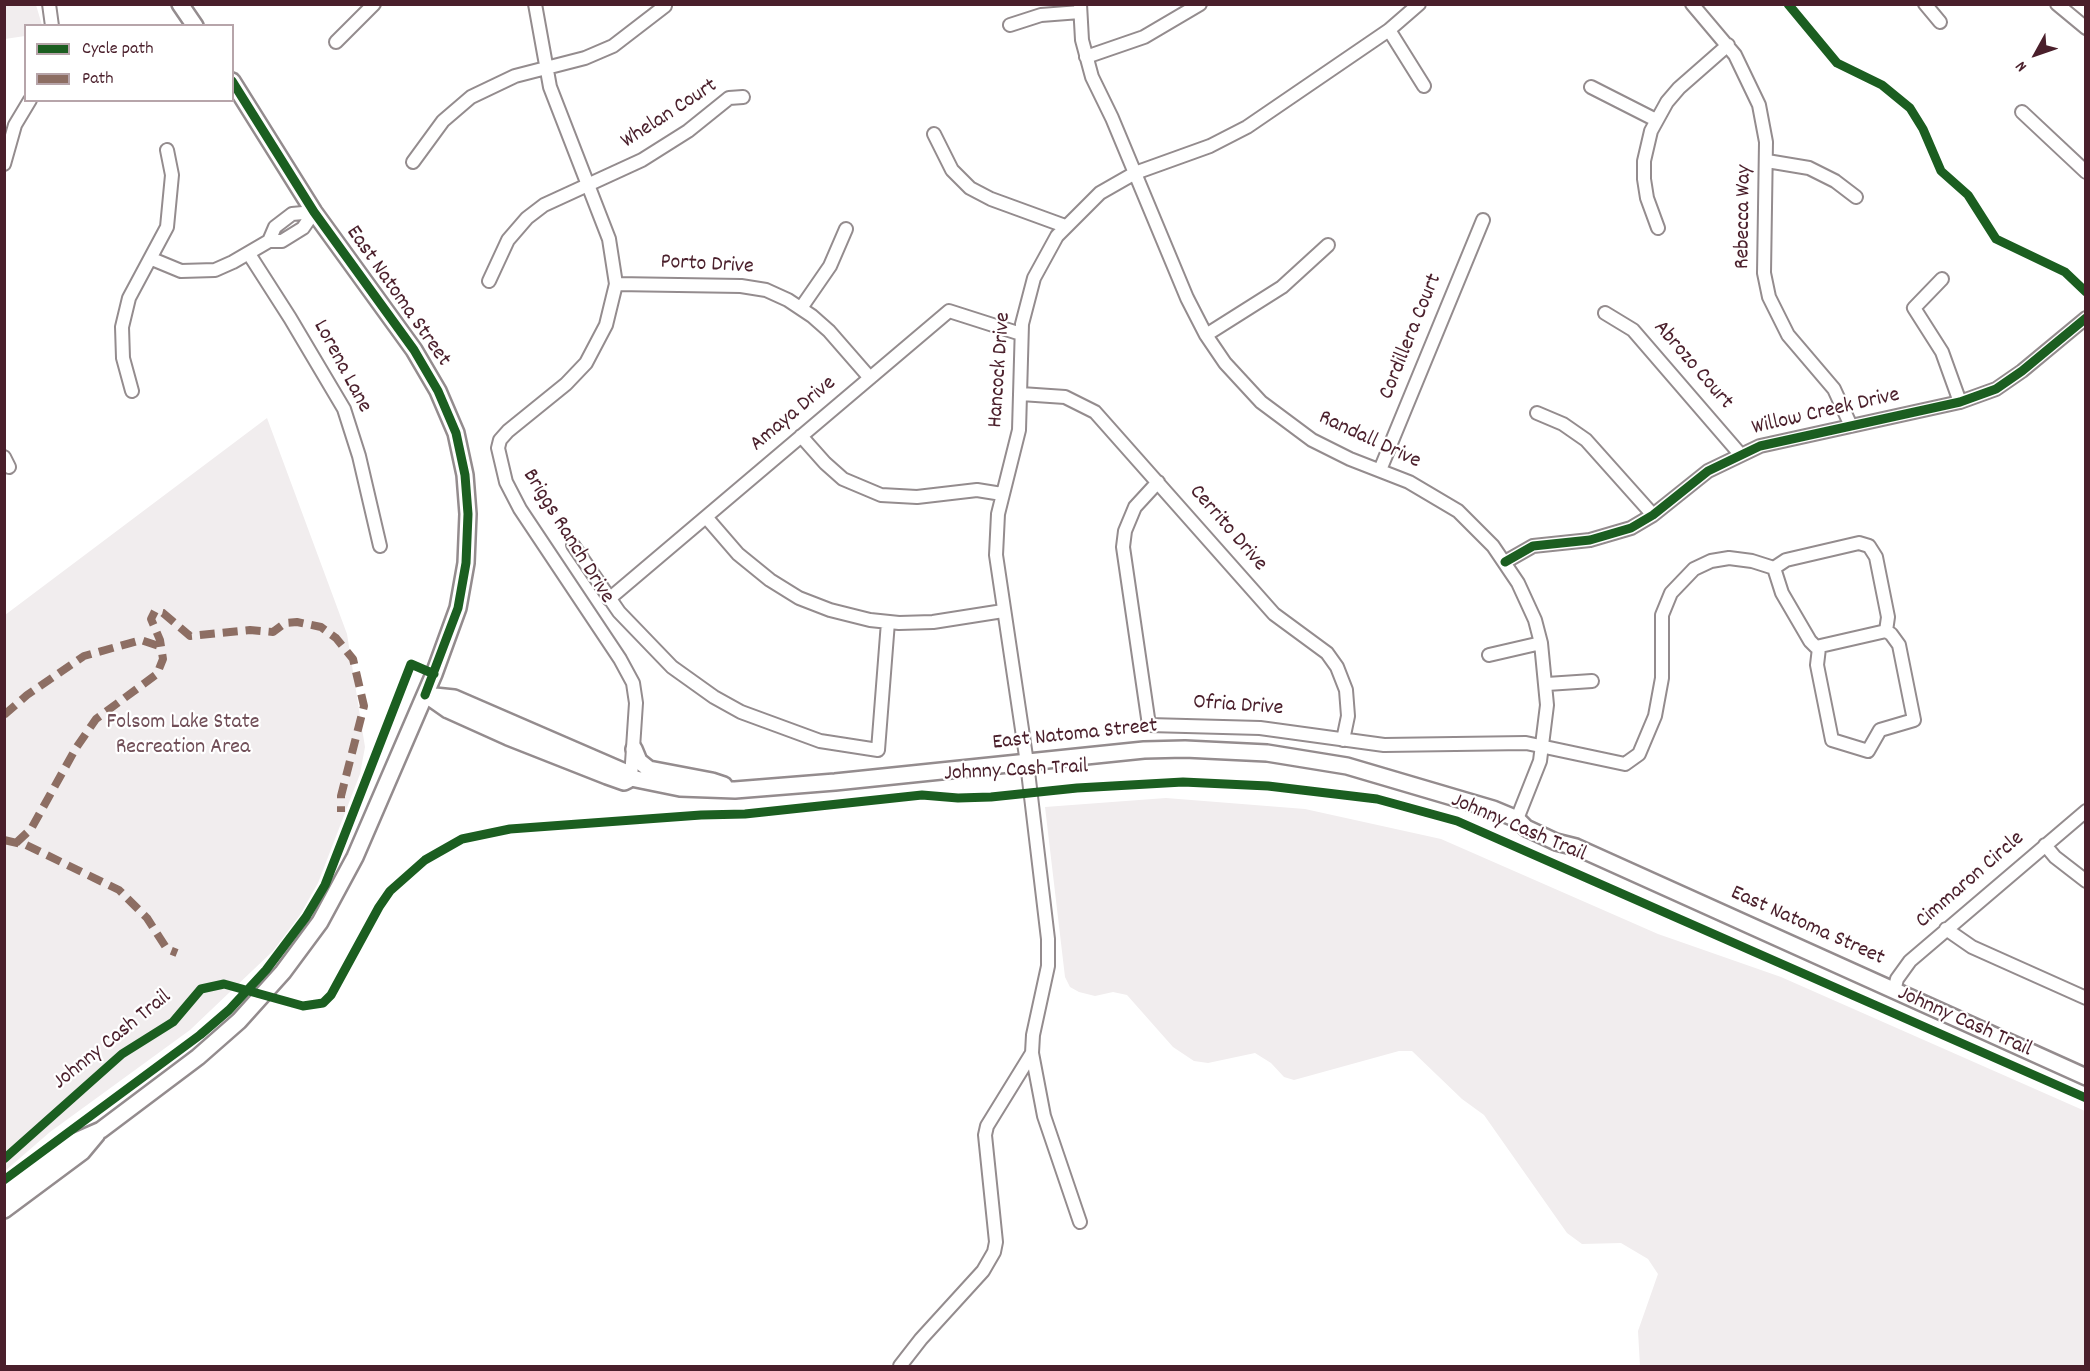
<!DOCTYPE html>
<html>
<head>
<meta charset="utf-8">
<style>
  body { margin:0 }
  #map { position:relative; width:2090px; height:1371px; overflow:hidden; background:#fff; font-family:Dekko,sans-serif }
  canvas { display:block }
  .frame { position:absolute; inset:0; border:6px solid #4a1f2b; pointer-events:none }
  .legend { position:absolute; left:24px; top:24px; width:210px; height:78px; box-sizing:border-box; background:#fff; border:2px solid #b7a5aa; margin:0; padding:8px 10px; list-style:none; font-size:18px; color:#4a1f2b }
  .legend li { display:flex; align-items:center; gap:12px; height:30px }
  .legend b { width:30px; border:2px solid #b7a5aa }
  .north { position:absolute; left:2006px; top:24px; width:60px; height:60px; -webkit-text-stroke:4px #fff; paint-order:stroke; rotate:230deg; font-size:16px; font-weight:700; line-height:24px; text-align:center; color:#4a1f2b }
  .north::after { content:''; display:block; margin:auto; width:21px; height:27px; background:#4a1f2b; clip-path:polygon(50% 0,100% 100%,50% 72%,0 100%) }
</style>
</head>
<body>
<div id="map">
<canvas width="2090" height="1371"></canvas>
<div class="frame"></div>
<ul class="legend">
<li><b style="height:8px;background:#1b5e20"></b>Cycle path</li>
<li><b style="height:8px;background:#8d6e63"></b>Path</li>
</ul>
<div class="north">N</div>
</div>
<script>
const ctx = document.querySelector('canvas').getContext('2d');
ctx.lineJoin = 'round';
function fillPath(path, color) {
  ctx.fillStyle = color;
  ctx.fill(path, 'evenodd');
}
function shape(rows) {
  const path = new Path2D();
  for (const r of rows) {
    path.moveTo(r[0], r[1]);
    for (let i = 2; i < r.length; i += 2) path.lineTo(r[i], r[i + 1]);
  }
  return path;
}
function stroke(path, color, width, dash) {
  ctx.strokeStyle = color;
  ctx.lineWidth = width;
  ctx.lineCap = dash ? 'butt' : 'round';
  ctx.setLineDash(dash || []);
  ctx.stroke(path);
}
function label(font, color, halo, rows, align = 'center') {
  ctx.font = font + ' Dekko,sans-serif';
  ctx.lineWidth = 4.5;
  ctx.setLineDash([]);
  ctx.textBaseline = 'middle';
  ctx.strokeStyle = halo;
  ctx.fillStyle = color;
  for (const [text, x, y, turn = 0] of rows) {
    ctx.save();
    ctx.translate(x, y);
    ctx.rotate((+turn || 0) * Math.PI / 180);
    ctx.textAlign = isNaN(turn) ? turn : align;
    if (halo) ctx.strokeText(text, 0, 0);
    ctx.fillText(text, 0, 0);
    ctx.restore();
  }
}
fillPath(shape([
  [4,5,36,5,42,25,26,26,25,36,5,39],
  [267,418,347,634,365,747,360,774,318,883,300,915,273,951,190,1030,50,1132,5,1171,5,615],
  [1166,798,1305,809,1441,839,1658,934,1781,977,2085,1111,2085,1366,1640,1366,1638,1331,1658,1274,1648,1259,1621,1243,1582,1244,1567,1233,1484,1115,1462,1099,1412,1051,1399,1051,1294,1080,1284,1077,1271,1063,1255,1053,1208,1063,1194,1061,1173,1047,1127,995,1113,992,1095,996,1079,992,1070,987,1065,977,1045,807]
]), '#f1edee');
const minor = shape([
  [49,4,52,26],
  [535,4,550,87,609,239,616,284,606,325,586,363,566,384,508,431,500,440,498,448,506,482,520,509,620,659,633,683,636,703,631,778],
  [1080,4,1082,40,1092,77,1112,118,1187,298,1206,335,1225,363,1261,402,1312,440,1350,459,1409,482,1458,511,1493,546,1518,583,1535,620,1541,643,1547,705,1540,761,1517,819],
  [1692,4,1735,55,1759,105,1766,142,1764,273,1769,297,1788,335,1834,389,1851,426],
  [1925,4,1940,22],
  [2057,4,2086,28],
  [1010,25,1041,15,1080,12],
  [1389,30,1424,86],
  [336,42,374,4],
  [1086,57,1144,37,1200,4],
  [1591,87,1656,120],
  [2022,112,2086,172],
  [934,134,952,170,970,188,991,199,1065,226],
  [1767,161,1809,168,1835,181,1856,197],
  [413,162,443,121,471,97,515,76,585,58,613,46,665,6],
  [4,164,15,125,30,100],
  [1658,228,1647,198,1644,179,1644,161,1651,131,1667,102,1679,88,1728,45],
  [269,241,275,227,292,214,314,212],
  [249,254,290,318,344,409,359,456,380,546],
  [152,259,181,271,215,270,233,262,269,241,282,241,303,228,314,212],
  [1942,279,1914,308,1942,352,1960,402],
  [489,281,508,240,527,218,544,205,642,160,688,131,729,98,743,97],
  [616,284,741,286,766,290,788,300,812,316,829,331,870,378],
  [801,308,830,266,846,229],
  [1605,313,1633,330,1740,454],
  [1206,335,1282,287,1328,245],
  [132,391,123,358,122,327,129,298,167,227,172,175,167,150],
  [1021,394,1065,397,1095,412,1274,614,1327,653,1337,667,1346,690,1348,716,1343,740],
  [1537,413,1563,424,1586,440,1653,515],
  [801,436,825,463,843,479,881,495,917,497,977,490,1002,494],
  [4,457,9,467],
  [1380,470,1483,220],
  [1158,482,1135,507,1125,531,1123,547,1149,725,1260,728,1384,745,1526,743,1625,764,1639,754,1655,716,1662,678,1662,615,1671,593,1694,569,1711,561,1729,558,1752,561,1774,568,1782,593,1810,641,1816,647,1886,631,1891,634,1899,645,1914,720,1880,730,1868,751,1832,740,1817,665,1819,648],
  [706,517,738,554,770,580,799,598,830,610,870,620,899,623,933,622,1003,611],
  [573,545,619,612,672,667,714,697,741,712,820,741,878,750,888,622],
  [1505,562,1533,546,1590,540,1631,528,1653,515,1708,471,1760,446,1960,402,1996,389,2022,371,2086,318],
  [1774,568,1786,560,1859,543,1869,546,1876,557,1888,617,1886,631],
  [609,599,949,311,1021,334],
  [1489,655,1541,643],
  [1547,684,1592,681],
  [2045,845,2055,857,2086,881],
  [1946,929,1972,947,2086,998],
  [1894,991,1897,979,1910,961,2086,811],
  [1032,1053,1044,1116,1080,1222],
  [900,1366,921,1339,983,1271,994,1252,996,1242,985,1135,987,1126,1032,1053,1033,1035,1048,966,1048,939,1027,763,996,555,998,514,1019,430,1022,324,1034,278,1057,236,1100,193,1135,173,1210,146,1247,127,1389,30,1419,4]
]);
const major = shape([
  [180,4,195,26],
  [425,695,454,698,627,773,631,778,680,788,735,790,835,782,1144,750,1185,749,1267,753,1347,766,1493,809,1517,819,1526,828,1556,842,1576,847,2086,1077],
  [428,696,448,710,508,737,607,776,624,782,628,780],
  [634,749,639,761,649,769,712,781,724,785],
  [4,1194,69,1144,101,1130,198,1057,239,1021,283,972,320,922,355,857,434,674,458,608,466,563,468,514,465,475,456,433,438,391,414,350,314,212,232,81],
  [4,1210,82,1152,97,1134]
]);
stroke(minor, '#948c8e', 16);
stroke(major, '#948c8e', 20);
stroke(minor, '#fff', 12);
stroke(major, '#fff', 15);
stroke(shape([
  [4,715,27,695,84,656,141,640,159,646],
  [4,840,26,845,119,890,147,918,167,949,177,953],
  [16,843,31,829,76,748,96,719,157,674,163,659,160,640,151,619,155,611,163,613,190,636,250,630,273,632,285,623,297,622,321,627,336,638,353,659,364,706,341,796,341,812]
]), '#8d6e63', 8, [15, 8]);
stroke(shape([
  [1788,4,1837,63,1882,85,1910,108,1923,129,1941,171,1968,195,1996,239,2065,272,2086,292],
  [232,81,314,212,414,350,438,391,456,433,465,475,468,514,466,563,458,608,425,695],
  [1505,562,1533,546,1590,540,1631,528,1653,515,1708,471,1760,446,1960,402,1996,389,2022,371,2086,318],
  [4,1159,122,1054,173,1022,201,989,224,984,303,1006,323,1003,331,995,379,907,390,891,425,860,462,839,510,829,701,815,745,814,922,795,958,798,991,797,1077,788,1183,782,1268,786,1377,799,1457,821,2086,1098],
  [4,1180,200,1035,229,1010,266,970,306,917,325,885,411,664,434,674]
]), '#1b5e20', 9);
label('22px', '#4a1f2b', '#fff', [
  ["Whelan Court",670,115,-33],
  ["Rebecca Way",1745,217,-89],
  ["Porto Drive",707,266,3],
  ["East Natoma Street",397,297,55],
  ["Cordillera Court",1412,337,-68],
  ["Abrozo Court",1692,366,49],
  ["Lorena Lane",341,367,62],
  ["Hancock Drive",1001,370,-86],
  ["Willow Creek Drive",1826,413,-13],
  ["Amaya Drive",794,415,-40],
  ["Randall Drive",1369,441,25],
  ["Cerrito Drive",1227,529,49],
  ["Briggs Ranch Drive",567,537,58],
  ["Ofria Drive",1238,707,4],
  ["East Natoma Street",1075,736,-6],
  ["Johnny Cash Trail",1016,772,-3],
  ["Johnny Cash Trail",1518,829,23],
  ["Cimmaron Circle",1971,881,-41],
  ["East Natoma Street",1807,927,24],
  ["Johnny Cash Trail",1964,1023,24],
  ["Johnny Cash Trail",113,1041,-39]
]);
label('22px', '#714f58', '#fff', [
  ["Folsom Lake State",183,724],
  ["Recreation Area",183,749]
]);
</script>
</body>
</html>
